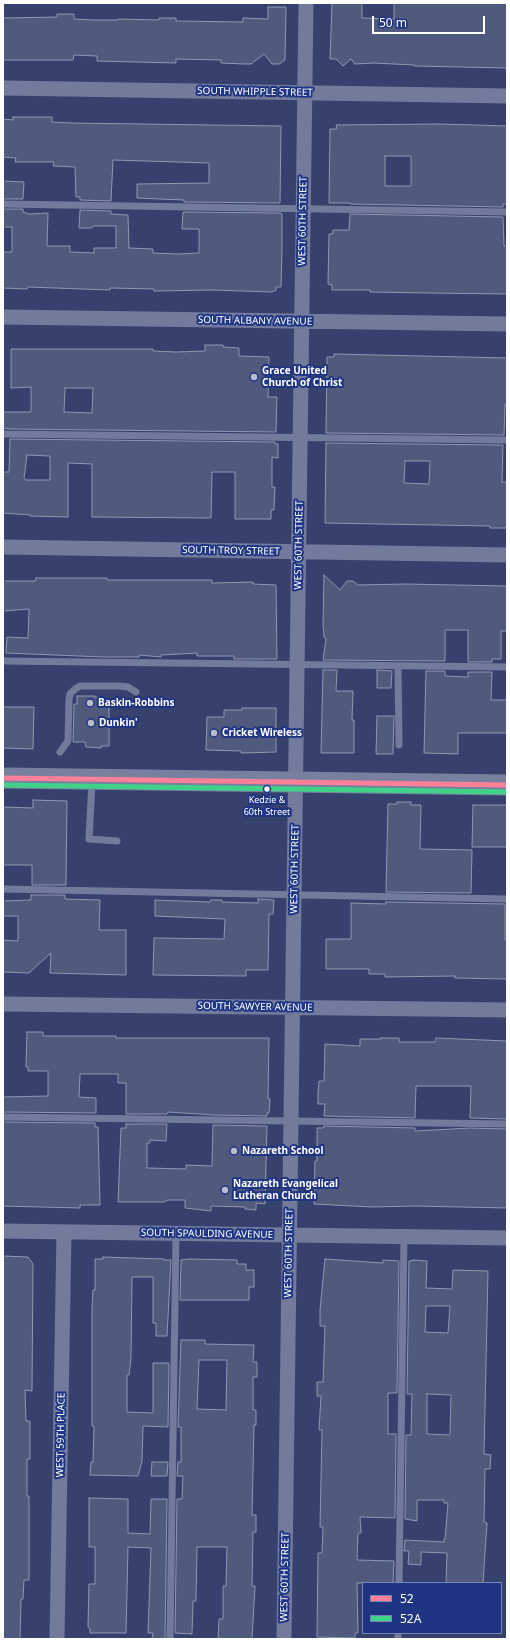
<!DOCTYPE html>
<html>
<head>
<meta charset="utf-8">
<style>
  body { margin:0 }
  #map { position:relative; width:510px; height:1642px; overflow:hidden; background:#36426d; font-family:"Noto Sans",sans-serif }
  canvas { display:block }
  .frame { position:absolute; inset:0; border:4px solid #fff; pointer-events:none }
  .legend { position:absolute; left:362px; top:1582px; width:140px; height:52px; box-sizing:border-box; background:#1f3584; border:1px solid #7986b5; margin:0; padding:5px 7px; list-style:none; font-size:12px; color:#fff }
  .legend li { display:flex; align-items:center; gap:8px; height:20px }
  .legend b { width:20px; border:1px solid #7986b5 }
  .scale { position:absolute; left:372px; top:16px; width:113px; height:18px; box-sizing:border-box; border:2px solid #fff; border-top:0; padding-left:5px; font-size:12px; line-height:14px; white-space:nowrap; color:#fff; -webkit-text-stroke:3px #1f3584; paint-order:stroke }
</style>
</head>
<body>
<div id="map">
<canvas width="510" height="1642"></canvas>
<div class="frame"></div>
<ul class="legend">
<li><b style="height:5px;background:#ff8098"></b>52</li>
<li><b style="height:5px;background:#40d288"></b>52A</li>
</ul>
<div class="scale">50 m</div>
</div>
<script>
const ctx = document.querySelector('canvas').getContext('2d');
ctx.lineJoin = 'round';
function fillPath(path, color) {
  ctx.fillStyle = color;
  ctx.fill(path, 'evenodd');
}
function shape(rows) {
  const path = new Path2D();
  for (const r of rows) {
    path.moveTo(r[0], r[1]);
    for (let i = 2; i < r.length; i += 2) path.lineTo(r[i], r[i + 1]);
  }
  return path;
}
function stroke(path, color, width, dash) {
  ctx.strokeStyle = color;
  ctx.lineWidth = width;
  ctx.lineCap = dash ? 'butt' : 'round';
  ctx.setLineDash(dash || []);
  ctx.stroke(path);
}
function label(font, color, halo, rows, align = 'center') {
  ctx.font = font + ' "Noto Sans",sans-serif';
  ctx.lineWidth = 4;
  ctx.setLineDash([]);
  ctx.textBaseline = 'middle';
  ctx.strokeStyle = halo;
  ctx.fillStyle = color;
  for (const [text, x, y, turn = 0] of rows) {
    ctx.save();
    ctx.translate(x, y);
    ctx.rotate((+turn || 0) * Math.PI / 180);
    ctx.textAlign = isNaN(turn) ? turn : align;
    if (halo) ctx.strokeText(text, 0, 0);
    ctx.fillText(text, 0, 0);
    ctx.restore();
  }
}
const building = shape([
  [332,3,362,3,362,18,394,19,394,3,507,3,507,68,414,66,414,65,374,63,355,64,351,59,343,66,336,59,330,59,332,3],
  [268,7,286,7,285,60,279,64,272,64,264,54,251,64,244,64,221,63,221,60,176,59,176,63,97,61,97,56,74,55,73,60,3,60,3,18,57,17,57,14,74,14,74,19,94,20,118,20,118,19,159,20,159,18,176,18,176,21,243,22,243,18,268,19,268,7],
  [13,117,52,117,52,122,72,123,281,126,280,203,184,202,184,200,137,198,137,184,209,183,209,163,113,160,111,201,80,200,80,197,76,197,75,167,53,166,54,162,15,162,16,158,3,157,3,119,13,120,13,117],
  [439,124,507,126,507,204,503,204,503,207,350,204,350,203,329,203,330,129,337,129,336,125,439,124],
  [385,156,411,156,411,186,385,186,385,156],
  [3,181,24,182,23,199,3,199,3,181],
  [3,209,23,209,23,212,29,214,48,213,47,246,70,246,70,252,94,253,94,248,116,248,116,226,93,226,92,228,79,228,80,210,111,211,111,214,128,215,129,248,153,249,153,253,178,254,199,253,199,229,182,229,183,212,280,213,282,214,282,247,281,287,276,287,276,290,272,292,213,290,154,291,154,289,110,288,110,290,28,287,27,289,3,288,3,252,12,252,12,227,3,227,3,209],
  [350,214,503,217,504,246,507,246,507,294,428,293,370,292,370,290,332,290,332,285,328,284,329,234,333,234,333,230,349,230,350,214],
  [205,345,223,345,223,347,239,348,239,356,269,357,268,397,277,397,276,432,10,429,3,428,3,412,31,412,31,387,11,388,11,349,153,349,153,351,176,352,205,351,205,345],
  [65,388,93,388,92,413,64,412,65,388],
  [334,354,507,358,507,404,505,404,504,435,326,433,327,357,334,357,334,354],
  [10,439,275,442,275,444,278,444,278,458,272,457,272,487,275,487,274,510,271,510,271,519,235,519,235,472,212,472,211,518,92,517,92,464,68,463,68,517,30,516,30,515,3,513,3,472,9,472,10,439],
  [27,455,50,456,50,480,26,480,24,478,27,455],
  [326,443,503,445,502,482,507,482,507,528,490,528,490,526,325,523,326,443],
  [405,461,430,461,429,484,404,483,405,461],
  [324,575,340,590,347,581,353,581,358,585,405,584,507,586,507,631,501,631,501,659,492,659,492,662,468,662,468,630,445,630,445,661,323,660,326,639,324,637,323,626,324,575],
  [36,578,107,578,107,580,212,580,212,583,253,582,253,584,276,585,277,659,234,659,234,656,197,656,197,653,161,655,161,657,139,655,139,657,103,657,6,653,7,637,28,638,29,609,3,611,3,581,35,581,36,578],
  [323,670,337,670,336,691,353,691,352,720,354,720,354,753,321,753,323,670],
  [377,670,392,671,391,688,377,688,377,670],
  [426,671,445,671,445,676,468,677,468,672,492,672,491,700,507,700,507,733,458,733,458,754,424,753,426,671],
  [77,696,95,696,95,697,99,697,99,704,109,704,109,746,101,746,101,748,86,747,85,742,73,742,74,704,77,704,77,696],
  [3,707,34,707,33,749,3,748,3,707],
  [242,708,276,708,276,752,241,753,241,751,206,750,207,717,224,717,224,710,242,710,242,708],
  [377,716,394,716,393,754,376,754,377,716],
  [33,800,67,801,66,885,32,885,32,865,3,865,3,807,33,808,33,800],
  [397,802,411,802,411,805,421,805,420,849,472,850,471,893,386,892,388,804,397,804,397,802],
  [473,805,507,805,507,847,472,847,473,805],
  [31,895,65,895,65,899,100,900,99,930,126,930,126,975,50,973,51,953,29,973,3,972,3,940,18,941,18,916,3,916,3,901,31,900,31,895],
  [258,899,274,900,273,914,269,914,268,970,246,970,246,976,153,975,154,938,224,939,225,919,155,916,155,900,210,902,211,900,222,900,222,902,258,903,258,899],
  [386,902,505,904,505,940,507,940,507,979,455,978,455,976,385,977,385,974,369,974,369,969,326,969,326,939,351,939,351,903,386,904,386,902],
  [27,1032,43,1032,43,1036,116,1036,116,1038,269,1038,268,1099,270,1099,269,1113,267,1113,267,1116,214,1115,168,1112,167,1114,126,1114,126,1083,118,1083,118,1074,80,1074,79,1097,96,1098,96,1113,3,1112,3,1097,48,1096,48,1071,28,1071,28,1067,26,1067,27,1032],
  [381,1038,399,1038,399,1042,435,1042,436,1038,507,1041,507,1119,470,1118,471,1086,416,1086,415,1118,324,1116,325,1104,318,1104,318,1093,319,1081,324,1081,325,1044,360,1046,360,1039,381,1039,381,1038],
  [3,1122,95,1123,95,1127,98,1127,100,1205,80,1205,80,1208,3,1206,3,1122],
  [126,1124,167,1124,166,1141,150,1140,150,1143,147,1143,147,1168,186,1169,186,1165,212,1166,213,1125,267,1126,265,1204,256,1203,256,1210,245,1209,245,1207,211,1206,211,1211,185,1208,185,1200,168,1200,164,1202,118,1202,121,1128,126,1128,126,1124],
  [324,1126,415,1128,415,1131,470,1128,507,1129,507,1208,414,1206,372,1207,314,1204,315,1161,317,1161,317,1128,323,1128,324,1126],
  [3,1256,28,1257,33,1264,32,1391,25,1390,26,1421,30,1421,30,1459,27,1459,27,1496,29,1496,29,1580,24,1580,23,1599,21,1599,20,1639,3,1639,3,1256],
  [103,1257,164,1259,164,1260,171,1260,167,1336,156,1336,156,1323,153,1323,153,1277,132,1277,131,1358,129,1375,127,1375,127,1412,153,1413,153,1363,169,1363,168,1427,143,1426,142,1461,138,1476,90,1475,91,1462,93,1462,94,1426,92,1426,92,1307,93,1290,95,1290,95,1259,103,1259,103,1257],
  [190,1259,237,1260,237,1264,246,1264,246,1270,254,1270,254,1287,249,1287,249,1300,180,1300,181,1260,190,1259],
  [325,1259,383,1263,383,1260,399,1261,397,1393,388,1393,388,1434,396,1434,395,1518,360,1517,361,1533,358,1533,357,1560,394,1561,393,1583,357,1583,358,1633,355,1633,355,1638,317,1637,318,1553,322,1553,323,1527,320,1527,322,1430,319,1430,321,1396,317,1396,317,1382,323,1382,325,1326,320,1326,320,1310,325,1259],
  [414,1260,427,1261,426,1288,452,1289,453,1270,488,1271,484,1454,491,1455,490,1469,485,1469,484,1522,487,1523,483,1583,446,1583,447,1553,421,1552,421,1565,408,1564,409,1551,404,1551,405,1540,444,1542,444,1539,445,1539,448,1503,444,1503,444,1500,417,1500,417,1521,405,1519,406,1435,411,1435,412,1394,407,1394,409,1261,414,1260],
  [426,1306,450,1306,448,1333,425,1332,426,1306],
  [427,1394,451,1395,450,1435,427,1434,427,1394],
  [181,1340,205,1340,205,1344,254,1345,253,1362,257,1362,257,1377,253,1377,253,1410,256,1410,256,1425,254,1425,252,1515,256,1515,256,1532,253,1532,252,1586,255,1586,252,1639,218,1639,219,1619,223,1619,223,1586,226,1586,227,1547,197,1547,196,1601,193,1601,192,1634,175,1633,177,1499,182,1499,183,1476,177,1476,178,1462,181,1462,181,1427,178,1427,181,1340],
  [199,1360,227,1360,226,1410,197,1409,199,1360],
  [152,1462,168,1462,167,1476,151,1476,152,1462],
  [89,1498,128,1499,128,1533,150,1534,151,1499,167,1499,165,1639,152,1639,153,1633,148,1633,151,1548,128,1547,126,1633,90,1633,90,1629,88,1627,89,1584,95,1584,95,1547,89,1547,89,1498]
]);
fillPath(building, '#505a7c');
stroke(building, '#9097b1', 1);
stroke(shape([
  [3,204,507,212],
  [3,434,507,440],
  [3,661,507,667],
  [398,666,399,745],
  [60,752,68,741,69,700,70,694,75,689,80,686,119,686,128,687,136,692],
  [92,782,89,839,117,841],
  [3,889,507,899],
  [3,1117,507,1124],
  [399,1583,404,1237],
  [170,1639,176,1233],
  [398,1639,398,1633]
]), '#727b9b', 7);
stroke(shape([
  [3,88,507,96],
  [3,317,507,324],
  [3,547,507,555],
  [3,1004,507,1010],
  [3,1231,507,1238],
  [57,1639,64,1232],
  [284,1639,306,3]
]), '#727b9b', 15);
stroke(shape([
  [3,778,507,785]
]), '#77809f', 21);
stroke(shape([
  [3,778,507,785]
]), '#ff8098', 5);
stroke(shape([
  [3,785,507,792]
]), '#40d288', 5);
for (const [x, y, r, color] of [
  [254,377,4,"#b9bdcc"],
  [90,703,4,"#b9bdcc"],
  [91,723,4,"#b9bdcc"],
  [214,733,4,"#b9bdcc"],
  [267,789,3.5,"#fff"],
  [234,1151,4,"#b9bdcc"],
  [225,1190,4,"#b9bdcc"]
]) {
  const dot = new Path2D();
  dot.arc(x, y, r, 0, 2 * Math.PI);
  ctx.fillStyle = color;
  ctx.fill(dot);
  stroke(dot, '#1f3584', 1.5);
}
label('9px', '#fff', '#1f3584', [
  ["Kedzie &",267,800],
  ["60th Street",267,812]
]);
label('10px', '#fff', '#1f3584', [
  ["SOUTH WHIPPLE STREET",255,92,1],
  ["WEST 60TH STREET",303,221,-89],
  ["SOUTH ALBANY AVENUE",255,321,1],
  ["WEST 60TH STREET",299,545,-89],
  ["SOUTH TROY STREET",231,551,1],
  ["WEST 60TH STREET",295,869,-89],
  ["SOUTH SAWYER AVENUE",255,1007,1],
  ["SOUTH SPAULDING AVENUE",207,1234,1],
  ["WEST 60TH STREET",289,1253,-89],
  ["WEST 59TH PLACE",61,1435,-89],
  ["WEST 60TH STREET",285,1577,-89]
]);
label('bold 10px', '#fff', '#1f3584', [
  ["Grace United",262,371],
  ["Church of Christ",262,383],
  ["Baskin-Robbins",98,703],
  ["Dunkin'",99,723],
  ["Cricket Wireless",222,733],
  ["Nazareth School",242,1151],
  ["Nazareth Evangelical",233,1184],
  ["Lutheran Church",233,1196]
], 'left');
</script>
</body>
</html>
